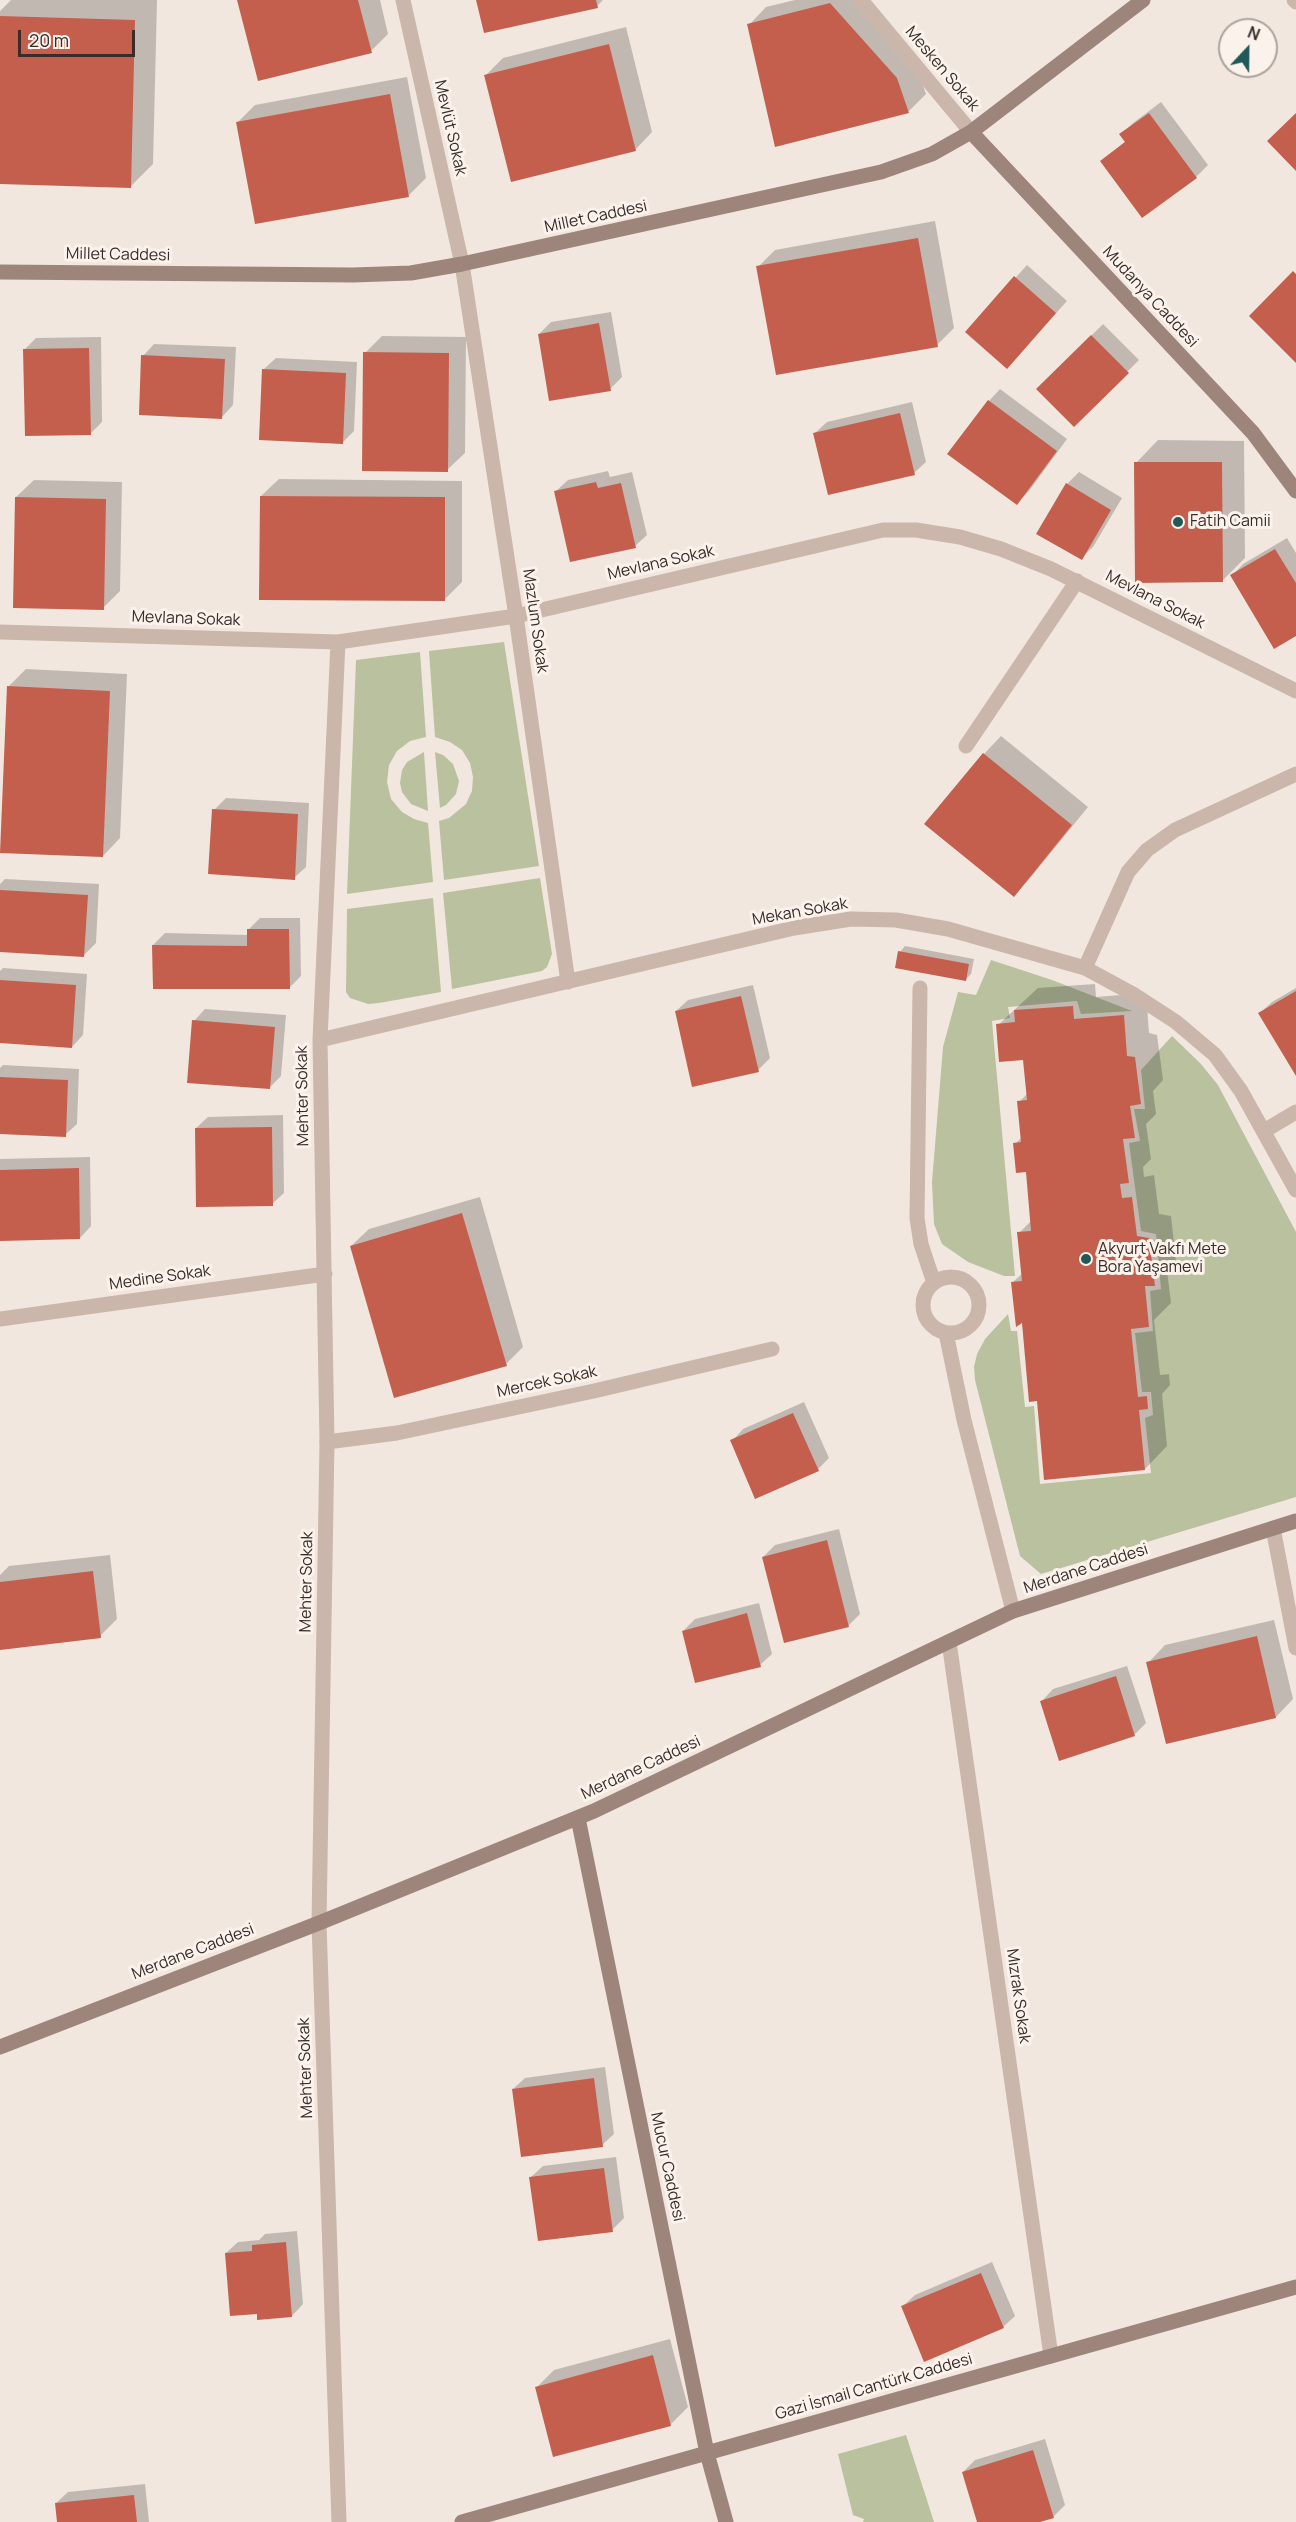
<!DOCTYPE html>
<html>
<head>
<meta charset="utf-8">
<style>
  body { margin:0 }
  #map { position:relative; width:1296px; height:2522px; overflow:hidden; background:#f2e7df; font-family:Manrope,sans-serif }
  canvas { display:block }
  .north { position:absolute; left:1218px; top:18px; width:60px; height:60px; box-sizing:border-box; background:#faf2eb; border:2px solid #aca39e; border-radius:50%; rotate:22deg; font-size:16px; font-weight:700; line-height:24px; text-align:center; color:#382d2a }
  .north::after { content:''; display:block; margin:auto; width:21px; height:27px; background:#205958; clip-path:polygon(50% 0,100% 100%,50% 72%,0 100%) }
  .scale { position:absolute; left:18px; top:30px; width:117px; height:27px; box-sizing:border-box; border:3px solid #382d2a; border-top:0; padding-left:8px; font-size:18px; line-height:21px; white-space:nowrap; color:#382d2a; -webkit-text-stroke:4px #faf2eb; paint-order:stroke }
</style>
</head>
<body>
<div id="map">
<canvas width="1296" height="2522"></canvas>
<div class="north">N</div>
<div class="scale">20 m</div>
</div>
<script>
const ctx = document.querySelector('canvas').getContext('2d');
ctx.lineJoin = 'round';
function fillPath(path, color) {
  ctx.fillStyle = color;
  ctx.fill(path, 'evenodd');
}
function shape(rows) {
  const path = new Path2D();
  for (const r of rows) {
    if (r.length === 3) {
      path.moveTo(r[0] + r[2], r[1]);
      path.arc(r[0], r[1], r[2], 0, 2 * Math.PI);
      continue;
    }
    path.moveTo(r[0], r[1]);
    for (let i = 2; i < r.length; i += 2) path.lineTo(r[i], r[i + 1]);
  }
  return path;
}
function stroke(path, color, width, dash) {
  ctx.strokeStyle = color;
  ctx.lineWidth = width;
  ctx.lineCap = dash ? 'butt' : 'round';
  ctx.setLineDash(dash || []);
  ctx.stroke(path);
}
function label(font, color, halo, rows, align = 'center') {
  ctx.font = font + ' Manrope,sans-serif';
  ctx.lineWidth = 6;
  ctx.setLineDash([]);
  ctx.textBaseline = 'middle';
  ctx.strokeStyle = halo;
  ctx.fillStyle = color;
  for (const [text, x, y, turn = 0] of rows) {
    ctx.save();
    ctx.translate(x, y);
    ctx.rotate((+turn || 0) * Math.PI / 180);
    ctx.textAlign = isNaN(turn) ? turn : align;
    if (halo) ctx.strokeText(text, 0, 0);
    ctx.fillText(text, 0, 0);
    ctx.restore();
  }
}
fillPath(shape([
  [504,642,539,866,444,880,439,821,449,818,466,804,472,791,473,777,470,763,462,750,450,742,435,737,429,651],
  [420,652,426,737,410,741,397,751,389,765,387,782,391,799,402,812,414,819,428,823,433,882,347,894,356,660],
  [424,752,428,811,411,804,402,792,400,783,402,770,407,762],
  [435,752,443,755,453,764,459,781,456,794,446,805,440,808],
  [540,878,552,954,547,967,542,971,452,989,443,893],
  [433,898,441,992,379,1003,368,1004,350,998,346,992,347,909],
  [991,960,1052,980,1132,1011,1081,1014,1077,1001,1008,1007,1010,1018,992,1021,1015,1276,1004,1276,968,1262,942,1244,934,1224,932,1182,943,1047,958,992,976,995],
  [1172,1036,1201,1064,1218,1085,1296,1232,1296,1497,1041,1574,1020,1556,975,1380,974,1367,977,1354,985,1339,1008,1314,1011,1331,1017,1331,1025,1407,1034,1406,1040,1484,1151,1473,1145,1418,1153,1415,1151,1392,1142,1392,1135,1333,1153,1331,1150,1291,1161,1289,1156,1234,1141,1231,1129,1143,1140,1141,1134,1109,1145,1109,1141,1070],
  [906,2435,934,2522,863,2522,864,2519,853,2515,838,2454]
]), '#b9c19f');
fillPath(shape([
  [11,0,157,0,153,164,130,187,0,183,0,11],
  [239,0,380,0,388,34,371,51],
  [478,0,603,0,597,6],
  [795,0,860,0,914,61,926,94,908,112,749,25,766,7],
  [626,27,652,132,635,150,486,75,503,58],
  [407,77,426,178,409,195,238,122,255,105],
  [1161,102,1208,165,1196,177,1142,216,1102,161,1126,141,1121,135,1133,123],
  [935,221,954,328,937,345,758,267,775,250],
  [1027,265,1067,301,1019,355,967,332],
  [611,312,622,377,610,389,539,334,551,322],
  [1103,324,1139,360,1074,425,1038,389],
  [382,336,466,337,465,453,447,470,365,353],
  [101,337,102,422,90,434,25,349,36,338],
  [154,344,236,347,233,405,222,417,143,356],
  [276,358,357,362,354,431,342,443,264,369],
  [1000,389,1067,439,1029,491,1017,503,989,401],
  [912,402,926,462,914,473,815,433,827,422],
  [1158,440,1244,441,1245,558,1222,581,1136,463],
  [608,471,610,477,632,472,647,535,635,546,556,491,568,480],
  [1079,472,1122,498,1093,547,1081,558,1067,484],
  [279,479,462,481,462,582,445,599,261,496],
  [34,480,122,482,120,591,103,608,16,497],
  [1287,538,1296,553,1296,634,1232,576,1243,564],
  [26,669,127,674,120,838,103,856,8,687],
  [1001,736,1088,807,1031,877,1014,895,926,824,984,754],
  [226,798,309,803,306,867,294,878,214,810],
  [5,879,99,884,96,943,84,955,0,950,0,884],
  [260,918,300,918,301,976,289,988,153,945,165,933,248,935,248,930],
  [905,946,974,959,971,974,966,979,900,952],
  [3,968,87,974,83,1035,72,1047,0,1042,0,971],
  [1095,984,1096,997,1146,993,1149,1033,1157,1035,1163,1080,1153,1091,1156,1114,1146,1124,1151,1159,1143,1167,1144,1177,1154,1175,1159,1214,1171,1216,1176,1262,1167,1271,1171,1303,1154,1320,1160,1375,1169,1374,1170,1385,1162,1394,1167,1446,1145,1469,1039,1399,1013,1282,1023,1273,1019,1233,1032,1220,1027,1171,1015,1144,1022,1137,1019,1102,1028,1093,1025,1059,998,1025,1038,988],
  [753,985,770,1058,758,1070,676,1011,688,1000],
  [1296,988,1296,1073,1260,1013,1272,1002],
  [205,1009,286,1015,281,1076,269,1088,194,1021],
  [3,1065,79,1069,77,1124,65,1135,0,1132,0,1068],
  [283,1115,284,1193,272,1204,196,1128,208,1117],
  [90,1157,91,1226,80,1238,0,1239,0,1159],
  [480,1197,523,1347,506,1364,351,1246,369,1229],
  [804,1402,829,1458,818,1469,732,1441,743,1429],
  [839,1529,860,1614,849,1625,785,1641,763,1557,775,1545],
  [110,1555,117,1619,100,1636,0,1648,0,1575,9,1566],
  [759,1603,772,1654,760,1665,683,1631,695,1619],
  [1274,1620,1293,1699,1276,1717,1148,1663,1165,1645],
  [1127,1666,1146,1723,1134,1735,1042,1701,1053,1689],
  [605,2067,614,2134,602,2145,513,2089,525,2078],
  [616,2157,624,2218,612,2230,531,2177,543,2166],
  [297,2231,303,2304,292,2316,258,2312,226,2253,238,2242,259,2240,265,2234],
  [992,2262,1015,2316,1003,2327,903,2306,915,2295],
  [670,2339,688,2407,671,2424,554,2455,537,2387,554,2370],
  [1045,2439,1065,2505,1053,2517,1035,2522,979,2522,963,2472,975,2460],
  [145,2484,149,2522,58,2522,56,2503,68,2492]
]), '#0003');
fillPath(shape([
  [237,0,358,0,372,53,258,81],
  [476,0,596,0,598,8,484,33],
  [830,3,897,78,909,113,775,147,747,24],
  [0,16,135,20,131,188,0,184],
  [609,44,636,151,511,182,484,75],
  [390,94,409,197,255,224,236,122],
  [1149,113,1197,178,1142,218,1100,161,1125,142,1119,134],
  [1296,113,1296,171,1267,141],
  [918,238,938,347,776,375,756,266],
  [1293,271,1296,274,1296,363,1249,316],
  [1014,276,1056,313,1007,369,965,332],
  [599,323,611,391,549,401,538,334],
  [1091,335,1129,373,1074,427,1036,389],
  [89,348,91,435,25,436,23,349],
  [363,352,449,353,448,472,362,471],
  [141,355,225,359,222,419,139,415],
  [262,369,346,373,343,444,259,440],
  [988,400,1057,451,1017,505,947,454],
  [900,413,915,475,828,495,813,433],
  [1134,462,1222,462,1223,582,1135,583],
  [596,482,598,488,621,483,636,548,570,562,554,491],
  [1066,483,1111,510,1082,560,1036,534],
  [260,496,445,497,445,601,259,600],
  [15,497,106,499,104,610,13,608],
  [1275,549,1296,583,1296,636,1274,649,1230,575],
  [7,686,110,691,103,857,0,853],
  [983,753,1072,825,1014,897,924,824],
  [212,809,298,814,295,880,208,874],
  [0,890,88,895,84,957,0,952],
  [247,929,289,929,290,989,153,989,152,945,247,946],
  [898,951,969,964,966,981,895,968],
  [0,980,76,985,72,1048,0,1043],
  [1296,991,1296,1076,1258,1013],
  [741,996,759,1072,692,1087,675,1011],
  [1073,1006,1074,1019,1124,1015,1127,1056,1135,1057,1141,1104,1130,1106,1135,1138,1123,1139,1129,1183,1120,1184,1122,1198,1132,1197,1137,1236,1149,1238,1155,1286,1145,1286,1149,1327,1131,1329,1138,1397,1147,1396,1148,1409,1139,1410,1145,1470,1044,1480,1037,1401,1029,1402,1022,1323,1016,1327,1011,1282,1022,1281,1017,1232,1031,1231,1026,1172,1016,1173,1013,1143,1021,1142,1017,1101,1027,1100,1023,1060,999,1062,996,1024,1015,1022,1014,1010],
  [192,1020,275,1027,270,1089,187,1083],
  [0,1077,68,1080,66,1137,0,1134],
  [272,1127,273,1206,196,1207,195,1128],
  [79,1168,80,1239,0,1241,0,1170],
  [462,1213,507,1366,394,1398,350,1246],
  [793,1413,819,1471,755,1499,730,1440],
  [827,1540,849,1627,784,1643,762,1557],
  [93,1571,101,1638,0,1650,0,1582],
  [747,1613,761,1667,695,1683,682,1631],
  [1257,1636,1276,1718,1166,1744,1146,1662],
  [1116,1676,1135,1736,1059,1761,1040,1701],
  [594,2078,603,2147,521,2157,512,2089],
  [604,2168,613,2232,538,2241,529,2177],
  [286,2242,292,2317,257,2320,257,2314,230,2316,225,2253,252,2251,252,2245],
  [981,2273,1004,2328,924,2362,901,2306],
  [653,2355,671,2426,553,2457,535,2387],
  [1033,2450,1054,2518,1040,2522,977,2522,962,2472],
  [134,2495,137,2522,57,2522,55,2503]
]), '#c35f4c');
stroke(shape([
  [966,746,1077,581],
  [1085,968,1128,872,1147,850,1175,830,1296,774],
  [920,988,917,1218,921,1244,934,1283],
  [1264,1131,1296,1112],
  [951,1305,28],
  [946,1333,964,1420,1013,1611],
  [327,1442,397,1433,594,1391,772,1349]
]), '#cab6aa', 15);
stroke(shape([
  [403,0,462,264,516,616,568,982],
  [861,0,971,132],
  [1294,0,1296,2],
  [0,632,338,642,516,616,883,530,916,530,960,537,1001,549,1051,569,1296,691],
  [338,642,320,1040,327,1442,319,1923,339,2522],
  [320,1040,794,928,851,919,896,920,948,929,1085,968,1133,994,1176,1022,1215,1055,1241,1091,1296,1190],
  [0,1319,325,1274],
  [1273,1528,1296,1648],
  [949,1642,1051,2356]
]), '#cab6aa', 15);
stroke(shape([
  [971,132,1253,433,1296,491],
  [0,272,353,275,411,273,462,264,881,172,932,154,971,132,1143,0],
  [578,1818,707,2453,726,2522],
  [0,2047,319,1923,594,1811,1013,1611,1296,1521],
  [462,2522,1296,2287]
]), '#9e857c', 15);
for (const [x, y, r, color] of [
  [1178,522,6,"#205958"],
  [1086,1259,6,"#205958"]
]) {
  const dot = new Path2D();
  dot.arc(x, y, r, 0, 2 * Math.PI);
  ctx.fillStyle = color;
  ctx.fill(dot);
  stroke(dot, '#faf2eb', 2);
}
label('16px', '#382d2a', '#faf2eb', [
  ["Mesken Sokak",942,69,50],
  ["Mevlüt Sokak",450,128,77],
  ["Millet Caddesi",596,217,-12],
  ["Millet Caddesi",118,255,1],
  ["Mudanya Caddesi",1150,297,47],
  ["Mevlana Sokak",661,563,-13],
  ["Mevlana Sokak",1155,600,27],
  ["Mevlana Sokak",186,619,2],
  ["Mazlum Sokak",535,621,82],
  ["Mekan Sokak",800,912,-10],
  ["Mehter Sokak",303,1096,-91],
  ["Medine Sokak",160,1278,-8],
  ["Mercek Sokak",547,1382,-12],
  ["Merdane Caddesi",1086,1569,-18],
  ["Mehter Sokak",307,1582,-89],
  ["Merdane Caddesi",641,1768,-25],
  ["Merdane Caddesi",193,1952,-21],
  ["Mızrak Sokak",1018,1996,82],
  ["Mehter Sokak",306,2068,-92],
  ["Mucur Caddesi",667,2167,78],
  ["Gazi İsmail Cantürk Caddesi",874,2387,-16]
]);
label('16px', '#382d2a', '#faf2eb', [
  ["Fatih Camii",1190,522],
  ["Akyurt Vakfı Mete",1098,1250],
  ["Bora Yaşamevi",1098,1268]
], 'left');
</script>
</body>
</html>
